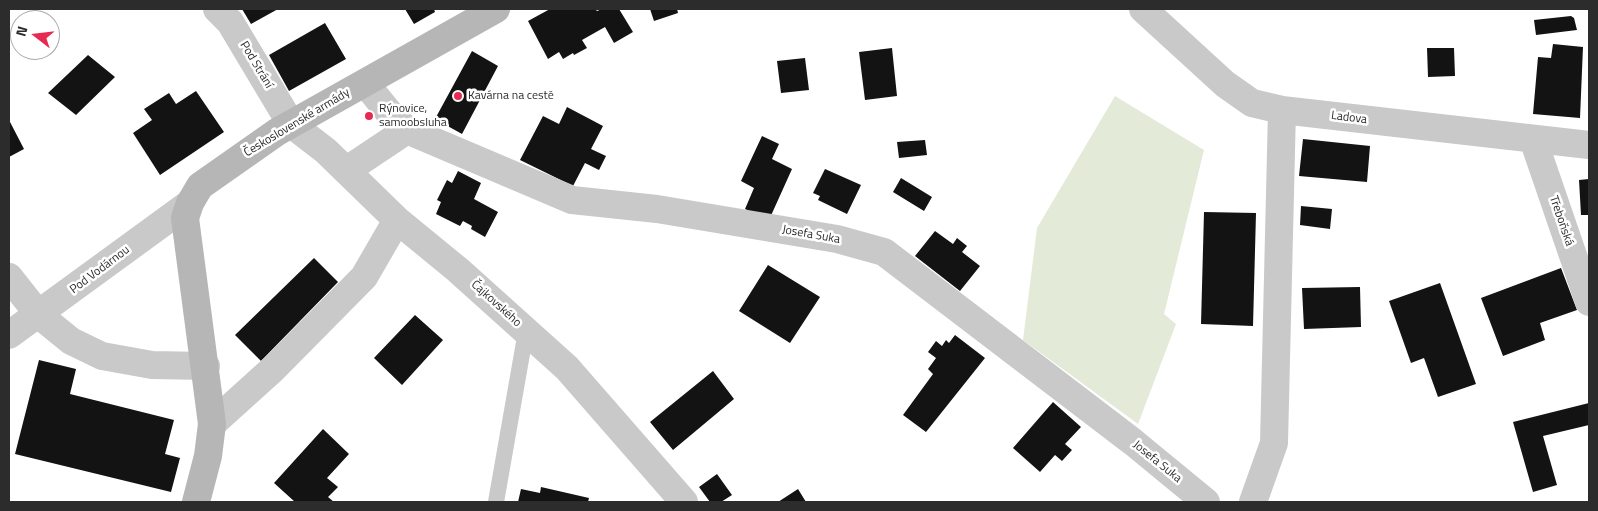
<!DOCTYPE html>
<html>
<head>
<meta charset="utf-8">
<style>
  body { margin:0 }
  #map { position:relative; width:1598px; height:511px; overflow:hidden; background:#fff; font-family:"Titillium Web",sans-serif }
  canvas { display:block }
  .frame { position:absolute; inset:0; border:10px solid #2c2c2c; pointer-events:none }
  .north { position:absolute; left:10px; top:10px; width:50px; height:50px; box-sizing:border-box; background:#fff; border:1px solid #ababab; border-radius:50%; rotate:286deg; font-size:14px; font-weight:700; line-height:20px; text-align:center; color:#2c2c2c }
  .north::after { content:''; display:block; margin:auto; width:18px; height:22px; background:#e62a51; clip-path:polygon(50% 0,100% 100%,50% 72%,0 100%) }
</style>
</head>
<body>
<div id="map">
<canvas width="1598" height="511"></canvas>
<div class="frame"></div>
<div class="north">N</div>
</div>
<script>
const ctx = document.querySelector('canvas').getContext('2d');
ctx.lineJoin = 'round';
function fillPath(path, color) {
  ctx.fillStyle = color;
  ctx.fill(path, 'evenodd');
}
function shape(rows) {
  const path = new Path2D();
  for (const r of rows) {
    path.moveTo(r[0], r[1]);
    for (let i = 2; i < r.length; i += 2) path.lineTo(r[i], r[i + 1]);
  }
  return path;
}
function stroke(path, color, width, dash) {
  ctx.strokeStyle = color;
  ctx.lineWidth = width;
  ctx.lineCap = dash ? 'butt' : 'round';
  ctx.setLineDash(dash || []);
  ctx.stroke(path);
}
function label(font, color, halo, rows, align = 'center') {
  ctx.font = font + ' "Titillium Web",sans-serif';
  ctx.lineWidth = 5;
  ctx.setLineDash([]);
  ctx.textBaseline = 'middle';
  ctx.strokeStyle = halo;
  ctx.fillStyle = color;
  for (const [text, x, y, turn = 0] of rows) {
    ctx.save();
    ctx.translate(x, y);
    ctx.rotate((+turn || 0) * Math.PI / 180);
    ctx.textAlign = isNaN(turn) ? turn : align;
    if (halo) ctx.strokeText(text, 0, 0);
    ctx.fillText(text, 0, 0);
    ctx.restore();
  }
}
fillPath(shape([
  [1115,96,1204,150,1164,314,1176,324,1138,424,1023,340,1037,228]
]), '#e4ead8');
fillPath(shape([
  [242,9,278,9,251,24],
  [405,9,434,9,435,12,414,24],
  [550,9,595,9,597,11,602,9,619,9,633,32,614,43,605,27,582,40,587,48,574,55,573,53,563,59,559,52,548,59,528,21],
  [650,9,677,9,678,13,654,21],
  [1571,16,1574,18,1577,30,1536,35,1534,20],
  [325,23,346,59,289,91,269,55],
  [1553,44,1583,47,1580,118,1533,114,1538,57,1551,58],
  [892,48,897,96,865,100,859,52],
  [1427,48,1454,48,1455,76,1428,77],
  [472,51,498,66,462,134,435,119],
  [88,55,115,77,76,115,48,93],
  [805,58,809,90,781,93,777,61],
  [196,91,224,132,160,175,133,133,152,120,144,109,169,93,176,104],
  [567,107,603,126,591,149,606,156,599,170,585,163,573,186,520,160,543,116,559,124],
  [9,120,24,149,9,157],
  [762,136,779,144,772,159,792,169,769,220,745,209,754,188,741,181],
  [1303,139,1370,146,1367,182,1299,176],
  [925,140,927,155,899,158,897,142],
  [825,169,861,185,847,214,818,200,820,196,813,193],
  [458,171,481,183,474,199,498,212,485,237,471,229,472,226,463,221,460,226,436,214,441,202,437,200,447,180,452,183],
  [901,178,932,197,924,211,893,192],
  [1589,179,1589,215,1581,215,1579,180],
  [1301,206,1332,209,1330,229,1300,225],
  [1204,212,1256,213,1253,326,1201,324],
  [935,231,953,244,957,238,967,246,962,252,980,266,960,291,915,256],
  [314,258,338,282,261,361,235,335],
  [768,265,820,297,790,343,739,311],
  [1561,268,1577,310,1540,323,1545,340,1503,356,1481,298],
  [1440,283,1476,384,1438,397,1424,358,1411,363,1389,301],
  [1360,287,1361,327,1304,329,1302,288],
  [415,315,443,340,402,385,374,358],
  [955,335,985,358,926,432,903,415,933,374,928,369,936,358,928,352,936,341,942,346,946,340,949,343],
  [39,360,76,369,70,394,174,420,165,454,180,458,171,492,15,454],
  [713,371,734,399,673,450,650,422],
  [1053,402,1081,427,1065,444,1072,450,1062,461,1055,455,1040,472,1013,448],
  [1589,403,1589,425,1543,436,1557,485,1533,492,1513,422],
  [323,429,349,454,327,478,338,487,328,497,334,502,295,502,274,483],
  [717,474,732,495,721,502,710,502,699,487],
  [541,487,589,498,588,502,518,502,521,489,540,493],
  [798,489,806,502,778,502]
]), '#131313');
stroke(shape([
  [496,502,526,331]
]), '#c9c9c9', 16);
stroke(shape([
  [217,9,230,22,291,124,326,151,397,220,458,270,567,368,684,502],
  [1143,9,1225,84,1252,103,1282,110,1589,145],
  [365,83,391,115,407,130,572,200,657,209,837,239,884,252,1133,442,1206,502],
  [1533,139,1589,302],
  [347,170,407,130],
  [9,277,39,315,71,341,102,356,152,365,206,366],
  [9,335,190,203],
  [212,424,274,368,364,277,397,220],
  [1253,502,1274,443,1282,110]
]), '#c9c9c9', 28);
stroke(shape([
  [196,502,208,456,212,424,185,218,190,203,200,186,277,132,496,9]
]), '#b6b6b6', 28);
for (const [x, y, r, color] of [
  [458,96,5,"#e62a51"],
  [369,116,5,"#e62a51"]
]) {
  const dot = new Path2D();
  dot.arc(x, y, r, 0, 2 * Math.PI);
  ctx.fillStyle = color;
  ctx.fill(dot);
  stroke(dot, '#fff', 2);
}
label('12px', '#2c2c2c', '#fff', [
  ["Pod Strání",256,65,59],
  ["Ladova",1349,118,7],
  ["Československé armády",297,123,-31],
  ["Třeboňská",1561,221,71],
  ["Josefa Suka",811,235,10],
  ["Pod Vodárnou",100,270,-37],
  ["Čajkovského",496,304,42],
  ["Josefa Suka",1157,462,39]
]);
label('12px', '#2c2c2c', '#fff', [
  ["Kavárna na cestě",468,96],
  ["Rýnovice,",379,109],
  ["samoobsluha",379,123]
], 'left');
</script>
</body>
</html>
